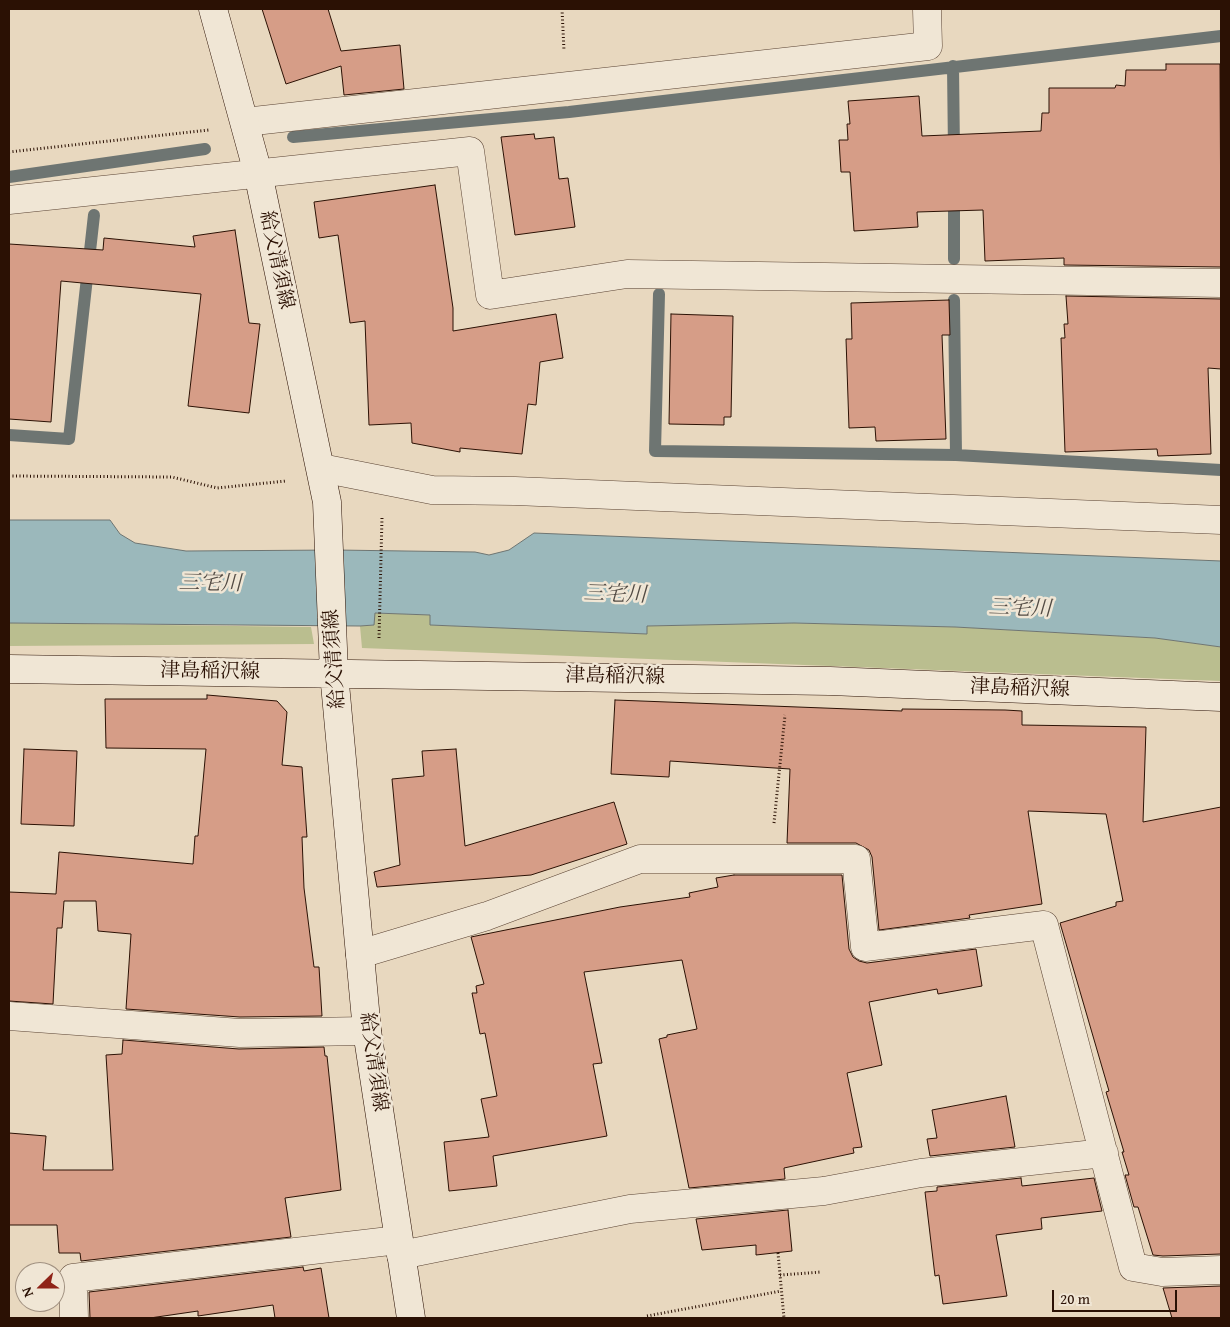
<!DOCTYPE html>
<html>
<head>
<meta charset="utf-8">
<style>
  body { margin:0 }
  #map { position:relative; width:1230px; height:1327px; overflow:hidden; background:#e8d8bf; font-family:"Gentium Book Plus",serif }
  canvas { display:block }
  .frame { position:absolute; inset:0; border:10px solid #2b1104; pointer-events:none }
  .north { position:absolute; left:15px; top:1262px; width:50px; height:50px; box-sizing:border-box; background:#f0e6d5; border:1px solid #a19181; border-radius:50%; rotate:248deg; font-size:14px; font-weight:700; line-height:20px; text-align:center; color:#2b1104 }
  .north::after { content:''; display:block; margin:auto; width:18px; height:22px; background:#8f2418; clip-path:polygon(50% 0,100% 100%,50% 72%,0 100%) }
  .scale { position:absolute; left:1052px; top:1290px; width:125px; height:22px; box-sizing:border-box; border:2px solid #2b1104; border-top:0; padding-left:6px; font-size:15px; line-height:18px; white-space:nowrap; color:#2b1104; -webkit-text-stroke:4px #f0e6d5; paint-order:stroke }
</style>
</head>
<body>
<div id="map">
<canvas width="1230" height="1327"></canvas>
<div class="frame"></div>
<div class="north">N</div>
<div class="scale">20 m</div>
</div>
<script>
const ctx = document.querySelector('canvas').getContext('2d');
ctx.lineJoin = 'round';
function fillPath(path, color) {
  ctx.fillStyle = color;
  ctx.fill(path, 'evenodd');
}
function shape(rows) {
  const path = new Path2D();
  for (const r of rows) {
    path.moveTo(r[0], r[1]);
    for (let i = 2; i < r.length; i += 2) path.lineTo(r[i], r[i + 1]);
  }
  return path;
}
function stroke(path, color, width, dash) {
  ctx.strokeStyle = color;
  ctx.lineWidth = width;
  ctx.lineCap = dash ? 'butt' : 'round';
  ctx.setLineDash(dash || []);
  ctx.stroke(path);
}
function label(font, color, halo, rows, align = 'center') {
  ctx.font = font + ' "Gentium Book Plus","Noto Serif JP",serif';
  ctx.lineWidth = 5;
  ctx.setLineDash([]);
  ctx.textBaseline = 'middle';
  ctx.strokeStyle = halo;
  ctx.fillStyle = color;
  for (const [text, x, y, turn = 0] of rows) {
    ctx.save();
    ctx.translate(x, y);
    ctx.rotate((+turn || 0) * Math.PI / 180);
    ctx.textAlign = isNaN(turn) ? turn : align;
    if (halo) ctx.strokeText(text, 0, 0);
    ctx.fillText(text, 0, 0);
    ctx.restore();
  }
}
fillPath(shape([
  [374,613,430,615,431,625,646,634,647,626,794,623,955,627,1155,638,1221,647,1221,681,362,648,360,626,374,625],
  [9,623,311,627,314,644,9,646]
]), '#babe8f');
const water = shape([
  [9,520,110,520,120,534,135,543,186,551,336,550,475,552,489,555,509,550,534,533,1221,561,1221,647,1155,638,955,627,794,623,647,626,647,634,430,625,430,615,375,613,374,625,360,626,9,623,9,520]
]);
fillPath(water, '#9bb8bb');
stroke(water, '#6e7572', 1);
stroke(shape([
  [953,66,954,152],
  [293,137,569,112,1221,36],
  [9,177,205,149],
  [954,194,954,259],
  [659,294,655,451,956,455,1221,470],
  [954,300,956,455],
  [9,435,69,439,94,215]
]), '#6e7572', 12);
const building = shape([
  [262,9,328,9,341,51,400,45,404,89,344,95,341,66,286,84,262,9],
  [1166,64,1220,64,1221,267,1064,265,1064,258,985,261,983,210,917,212,918,227,854,231,850,172,841,172,839,140,848,140,847,124,850,124,848,101,919,96,922,136,1041,131,1042,113,1049,113,1049,88,1115,88,1116,85,1125,86,1126,70,1166,70,1166,64],
  [534,134,535,139,554,137,559,179,568,178,575,227,515,235,501,137,534,134],
  [435,185,453,308,453,331,556,314,563,358,540,362,536,405,528,404,522,454,460,448,460,452,412,443,411,423,369,425,365,321,350,323,338,235,319,238,314,202,435,185],
  [235,230,249,323,260,324,249,413,188,406,201,294,61,281,51,422,9,419,9,244,103,250,104,238,195,247,193,236,235,230],
  [1066,296,1221,299,1221,369,1208,368,1211,454,1158,456,1157,449,1065,452,1061,338,1065,338,1064,324,1068,324,1066,296],
  [949,300,950,335,942,335,946,439,876,441,875,427,849,428,846,339,852,339,851,303,949,300],
  [671,314,733,316,731,417,724,417,724,425,669,424,671,314],
  [207,695,277,701,287,712,282,765,302,767,307,837,302,837,304,888,314,967,319,967,322,1016,240,1017,126,1009,131,934,98,931,96,901,64,901,62,928,57,928,53,1004,9,1001,9,892,56,894,59,852,193,864,195,836,198,836,206,749,106,748,105,699,207,699,207,695],
  [615,700,902,711,902,709,1005,710,1022,711,1022,725,1146,727,1143,822,1221,807,1221,1254,1163,1256,1153,1255,1138,1207,1134,1207,1125,1175,1129,1175,1122,1152,1124,1152,1106,1092,1109,1091,1060,923,1116,906,1116,902,1123,901,1106,814,1028,811,1042,904,969,915,970,918,879,930,872,857,869,850,856,843,787,843,790,769,670,761,669,777,611,774,615,700],
  [24,749,77,751,74,826,21,824,24,749],
  [456,749,465,846,614,802,627,844,531,875,377,887,374,872,400,865,392,779,424,776,422,751,456,749],
  [734,875,842,875,849,949,853,957,859,961,867,963,976,949,982,986,938,994,937,989,869,1002,882,1065,847,1073,862,1147,853,1148,854,1153,784,1168,785,1179,689,1188,659,1039,667,1037,667,1035,697,1029,682,960,584,972,602,1063,593,1064,607,1136,493,1156,497,1186,449,1191,444,1142,489,1137,481,1099,497,1096,485,1033,480,1034,472,993,477,993,476,986,484,984,471,937,620,907,690,897,689,893,718,887,716,878,734,875],
  [123,1040,239,1049,324,1047,325,1056,327,1056,341,1190,285,1198,291,1237,81,1261,80,1253,59,1253,57,1225,9,1225,9,1133,46,1136,43,1170,113,1170,106,1055,122,1054,123,1040],
  [1006,1096,1015,1147,930,1156,927,1139,937,1138,932,1110,1006,1096],
  [1021,1178,1022,1186,1094,1178,1102,1211,1041,1218,1042,1229,996,1235,1007,1296,943,1304,939,1275,935,1276,925,1192,937,1191,937,1187,1021,1178],
  [788,1210,792,1251,756,1255,756,1245,702,1250,696,1219,788,1210],
  [303,1267,304,1271,321,1268,329,1318,275,1318,273,1305,198,1316,198,1311,150,1318,90,1318,89,1292,303,1267],
  [1221,1286,1221,1318,1172,1318,1163,1288,1221,1286]
]);
fillPath(building, '#d69d87');
stroke(building, '#2b1104', 1);
const minor = shape([
  [245,122,928,46,927,9],
  [9,200,470,151,490,295,627,274,1221,283],
  [321,468,432,490,515,491,1221,520],
  [360,954,487,916,640,859,856,859,865,947,1044,925,1133,1267,1162,1272,1221,1270],
  [9,1016,240,1033,367,1031],
  [401,1255,630,1209,824,1191,921,1173,1104,1153],
  [74,1318,73,1278,398,1240]
]);
const secondary = shape([
  [213,9,258,173,327,502,334,673,367,1031,411,1318],
  [9,669,830,681,1221,697]
]);
stroke(minor, '#5a4333', 29);
stroke(secondary, '#2b1104', 29);
stroke(shape([
  [562,9,564,51],
  [9,152,209,130],
  [9,476,172,477,217,488,286,481],
  [379,638,382,517],
  [774,823,785,715],
  [778,1253,784,1318],
  [780,1275,821,1272],
  [647,1316,781,1291]
]), '#2b1104', 3, [1, 2.5]);
stroke(minor, '#f0e6d5', 28);
stroke(secondary, '#f0e6d5', 28);
label('20px', '#2b1104', '#f0e6d5', [
  ["給父清須線",276,260,78],
  ["給父清須線",335,659,-94],
  ["津島稲沢線",210,672,1],
  ["津島稲沢線",615,677,1],
  ["津島稲沢線",1020,689,2],
  ["給父清須線",373,1062,82]
]);
label('italic 21px', '#524b44', '#f0e6d5', [
  ["三宅川",210,584,1],
  ["三宅川",615,595,2],
  ["三宅川",1020,609,2]
]);
</script>
</body>
</html>
